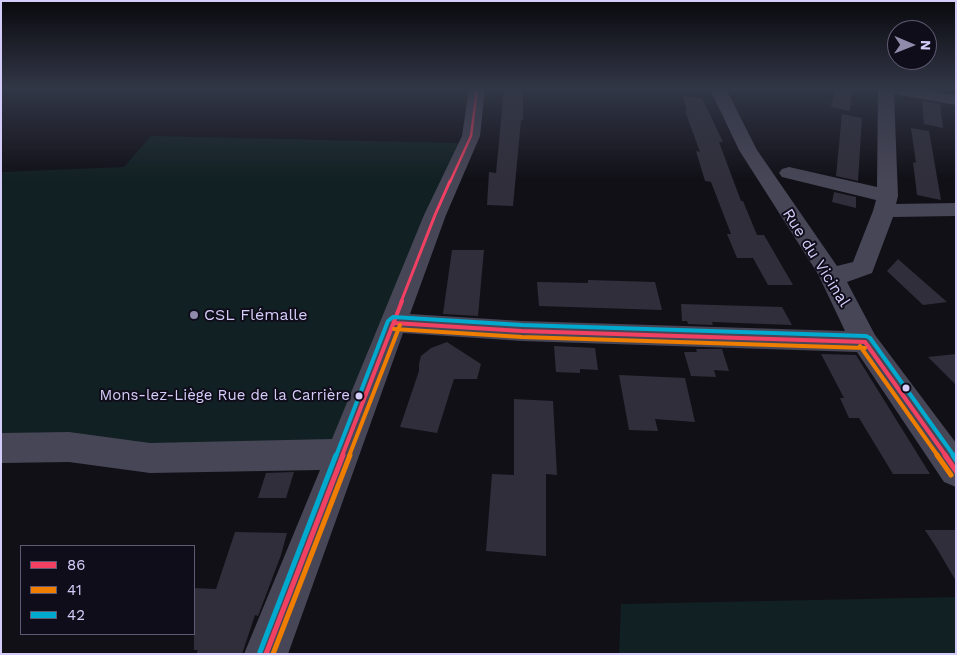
<!DOCTYPE html>
<html>
<head>
<meta charset="utf-8">
<style>
  body { margin:0 }
  #map { position:relative; width:957px; height:655px; overflow:hidden; background:#111017; font-family:"Work Sans",sans-serif }
  canvas { display:block }
  .frame { position:absolute; inset:0; border:2px solid #d5cdf9; pointer-events:none }
  .legend { position:absolute; left:20px; top:545px; width:175px; height:90px; box-sizing:border-box; background:#100d1a; border:1px solid #5f5a73; margin:0; padding:6px 9px; list-style:none; font-size:15px; color:#d5cdf9 }
  .legend li { display:flex; align-items:center; gap:10px; height:25px }
  .legend b { width:25px; border:1px solid #5f5a73 }
  .north { position:absolute; left:887px; top:20px; width:50px; height:50px; box-sizing:border-box; background:#100d1a; border:1px solid #5f5a73; border-radius:50%; rotate:91deg; font-size:14px; font-weight:700; line-height:20px; text-align:center; color:#d5cdf9 }
  .north::after { content:''; display:block; margin:auto; width:18px; height:22px; background:#908baa; clip-path:polygon(50% 0,100% 100%,50% 72%,0 100%) }
</style>
</head>
<body>
<div id="map">
<canvas width="957" height="655"></canvas>
<div class="frame"></div>
<ul class="legend">
<li><b style="height:6px;background:#f24062"></b>86</li>
<li><b style="height:6px;background:#ef7d00"></b>41</li>
<li><b style="height:6px;background:#00a9ce"></b>42</li>
</ul>
<div class="north">N</div>
</div>
<script>
const ctx = document.querySelector('canvas').getContext('2d');
ctx.lineJoin = 'round';
function fillPath(path, color) {
  ctx.fillStyle = color;
  ctx.fill(path, 'evenodd');
}
function shape(rows) {
  const path = new Path2D();
  for (const r of rows) {
    path.moveTo(r[0], r[1]);
    for (let i = 2; i < r.length; i += 2) path.lineTo(r[i], r[i + 1]);
  }
  return path;
}
function stroke(path, color, width, dash) {
  ctx.strokeStyle = color;
  ctx.lineWidth = width;
  ctx.lineCap = dash ? 'butt' : 'round';
  ctx.setLineDash(dash || []);
  ctx.stroke(path);
}
function label(font, color, halo, rows, align = 'center') {
  ctx.font = font + ' "Work Sans",sans-serif';
  ctx.lineWidth = 4;
  ctx.setLineDash([]);
  ctx.textBaseline = 'middle';
  ctx.strokeStyle = halo;
  ctx.fillStyle = color;
  for (const [text, x, y, turn = 0] of rows) {
    ctx.save();
    ctx.translate(x, y);
    ctx.rotate((+turn || 0) * Math.PI / 180);
    ctx.textAlign = isNaN(turn) ? turn : align;
    if (halo) ctx.strokeText(text, 0, 0);
    ctx.fillText(text, 0, 0);
    ctx.restore();
  }
}
fillPath(shape([
  [151,136,459,143,323,465,1,459,1,172,124,167],
  [956,597,956,654,619,654,621,604]
]), '#112022');
fillPath(shape([
  [504,89,523,89,523,120,521,120,513,206,487,205,489,172,496,173],
  [835,89,852,89,850,111,831,107],
  [683,96,702,98,723,142,719,142,741,201,743,201,757,235,764,235,793,285,768,285,753,258,737,258,727,234,731,234,711,182,705,181,696,151,700,152,685,111,687,111],
  [922,101,940,104,943,128,924,124],
  [842,114,862,118,858,181,836,176],
  [911,128,929,131,941,200,917,195,913,162,916,163],
  [834,192,856,197,856,208,832,202],
  [452,250,484,250,478,316,443,314],
  [898,259,947,302,923,305,887,271],
  [588,280,655,282,662,310,539,306,537,282,588,283],
  [681,304,782,307,792,325,712,322,713,325,688,324,687,321,682,321],
  [447,342,481,364,477,379,454,379,437,433,400,427,419,371,419,364,421,356,431,348],
  [554,346,595,348,598,370,580,369,580,373,556,372],
  [696,349,722,349,729,371,714,370,716,377,691,376,684,352,697,352],
  [821,354,856,355,930,474,893,474,859,418,849,418,840,398,844,398],
  [956,354,956,385,928,357],
  [619,375,685,378,695,422,655,419,658,431,629,430],
  [514,399,553,401,557,475,546,474,546,556,486,551,492,474,514,475],
  [294,472,286,498,258,498,266,473],
  [925,530,956,530,956,581,936,547],
  [235,532,287,533,281,555,258,616,255,615,242,654,196,654,198,650,194,650,194,588,216,589]
]), '#302e3a');
fillPath(shape([
  [469,89,485,89,480,136,446,215,410,314,522,321,845,331,818,274,739,150,710,89,726,89,757,150,837,266,853,262,873,211,876,200,782,177,779,173,782,169,789,167,877,187,878,89,920,89,956,95,956,105,894,94,898,196,896,204,956,203,956,216,893,217,872,273,847,282,875,335,956,443,956,487,944,482,857,352,522,341,403,333,288,654,244,654,320,470,150,473,69,462,1,463,1,433,69,432,150,443,332,439,424,215,462,136,469,89]
]), '#474657');
stroke(shape([
  [450,182,471,136,477,89]
]), '#f24062', 2.5);
stroke(shape([
  [401,302,435,215,450,181]
]), '#f24062', 3);
stroke(shape([
  [394,323,522,331,865,342],
  [865,342,946,456],
  [342,456,402,301]
]), '#f24062', 4);
stroke(shape([
  [945,455,956,471],
  [266,654,343,455]
]), '#f24062', 5);
stroke(shape([
  [394,329,522,337,865,348],
  [860,346,938,456],
  [349,456,400,325]
]), '#ef7d00', 4);
stroke(shape([
  [937,455,951,475],
  [273,654,350,455]
]), '#ef7d00', 5);
stroke(shape([
  [336,456,388,321,393,317,522,325,866,336,870,338,954,456]
]), '#00a9ce', 4);
stroke(shape([
  [953,455,956,460],
  [260,652,336,455]
]), '#00a9ce', 5);
const sky = ctx.createLinearGradient(0, 0, 0, 181);
sky.addColorStop(0, '#09090d');
sky.addColorStop(0.49, '#323747');
sky.addColorStop(1, '#32374700');
ctx.fillStyle = sky;
ctx.fillRect(0, 0, 957, 181);
for (const [x, y, r, color] of [
  [194,315,5,"#908baa"],
  [906,388,4.5,"#d5cdf9"],
  [359,396,4.5,"#d5cdf9"]
]) {
  const dot = new Path2D();
  dot.arc(x, y, r, 0, 2 * Math.PI);
  ctx.fillStyle = color;
  ctx.fill(dot);
  stroke(dot, '#100d1a', 2);
}
label('15px', '#d5cdf9', '#100d1a', [
  ["Mons-lez-Liège Rue de la Carrière",350,396]
], 'right');
label('16px', '#d5cdf9', '#100d1a', [
  ["Rue du Vicinal",816,258,58]
]);
label('16px', '#d5cdf9', '#100d1a', [
  ["CSL Flémalle",204,315]
], 'left');
</script>
</body>
</html>
